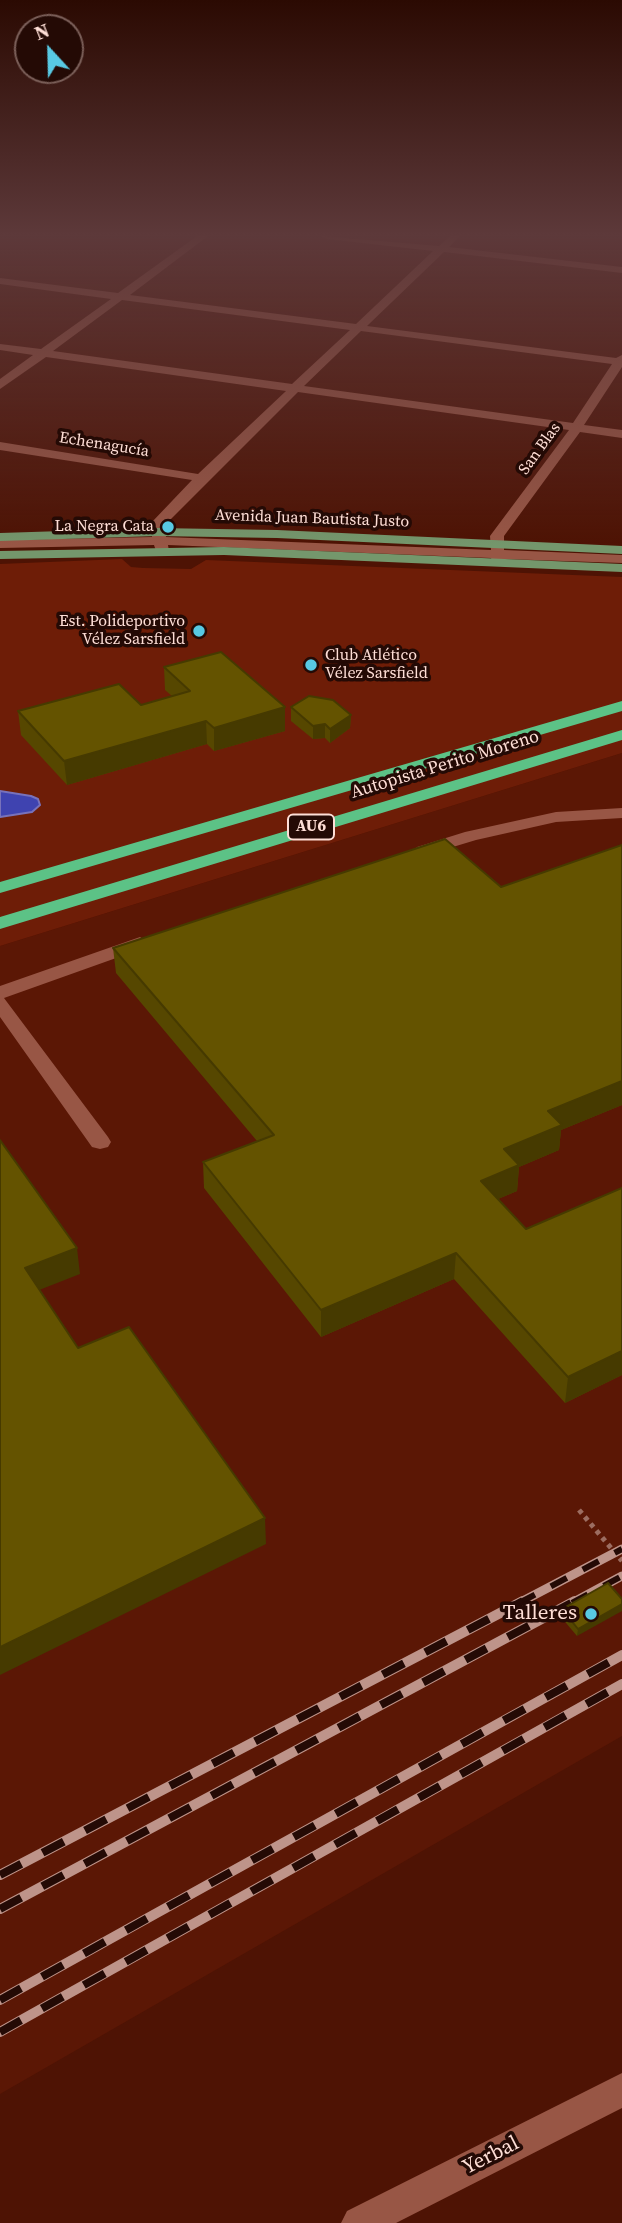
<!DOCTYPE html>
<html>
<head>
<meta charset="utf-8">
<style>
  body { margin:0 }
  #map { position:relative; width:622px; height:2223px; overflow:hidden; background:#4e1304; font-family:"Source Serif 4",serif }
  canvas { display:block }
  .north { position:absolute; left:14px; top:14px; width:70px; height:70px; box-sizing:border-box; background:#240a05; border:2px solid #7b5f59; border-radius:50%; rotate:338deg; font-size:19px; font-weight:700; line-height:28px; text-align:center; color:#feded6 }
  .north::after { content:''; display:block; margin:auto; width:24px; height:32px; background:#58c9e3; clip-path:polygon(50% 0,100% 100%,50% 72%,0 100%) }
</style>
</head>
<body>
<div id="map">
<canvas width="622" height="2223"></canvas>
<div class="north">N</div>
</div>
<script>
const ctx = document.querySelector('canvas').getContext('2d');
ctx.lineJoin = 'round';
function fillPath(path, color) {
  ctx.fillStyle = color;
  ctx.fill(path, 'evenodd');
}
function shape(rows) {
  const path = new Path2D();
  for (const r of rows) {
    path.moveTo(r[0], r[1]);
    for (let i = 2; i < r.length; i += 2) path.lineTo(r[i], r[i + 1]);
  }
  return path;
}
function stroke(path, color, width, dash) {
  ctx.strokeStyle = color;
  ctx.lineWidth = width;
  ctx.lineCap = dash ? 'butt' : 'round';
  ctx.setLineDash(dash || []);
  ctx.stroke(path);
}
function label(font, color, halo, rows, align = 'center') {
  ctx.font = font + ' "Source Serif 4",serif';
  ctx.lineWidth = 7;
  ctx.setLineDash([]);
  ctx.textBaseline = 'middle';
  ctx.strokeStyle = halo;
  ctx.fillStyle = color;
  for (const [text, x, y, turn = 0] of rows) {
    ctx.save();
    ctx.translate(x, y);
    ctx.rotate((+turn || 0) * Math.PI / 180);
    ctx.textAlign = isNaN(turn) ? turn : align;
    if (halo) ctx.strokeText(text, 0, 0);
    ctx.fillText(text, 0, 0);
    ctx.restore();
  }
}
fillPath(shape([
  [622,753,622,1736,0,2094,0,946]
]), '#5b1705');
fillPath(shape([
  [122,559,131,567,143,568,191,569,206,560,622,577,622,753,0,946,0,564]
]), '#6e1d07');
const water = shape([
  [0,791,31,796,38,799,40,805,32,812,0,817,0,791]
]);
fillPath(water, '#3f43b0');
stroke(water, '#7872bb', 2);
stroke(shape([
  [579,1510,622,1561]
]), '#9c6d61', 5, [4.5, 4.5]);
fillPath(shape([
  [197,236,208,236,130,295,356,324,433,251,327,239,322,236,439,246,450,236,460,236,449,247,622,267,622,273,444,252,367,326,616,358,622,355,622,367,584,425,622,430,622,438,580,432,504,536,504,550,622,555,622,563,505,559,503,565,498,566,493,565,491,558,168,545,169,551,162,555,157,554,154,545,0,548,0,540,152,537,152,522,192,480,0,450,0,442,198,474,286,391,46,357,0,389,0,379,33,355,0,350,0,344,41,349,111,299,0,284,0,278,118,293,197,236],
  [122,300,350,330,292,384,53,351,122,300],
  [361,331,612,364,573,423,304,386,361,331],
  [298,392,569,430,490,536,491,550,166,537,164,526,298,392],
  [622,808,622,818,556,822,476,840,423,856,414,851,417,847,465,832,556,812,622,808],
  [140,937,149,943,147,947,4,998,108,1137,111,1142,108,1147,100,1149,92,1147,0,1017,0,986,140,937],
  [622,2073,622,2108,396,2223,341,2223,347,2211,622,2073]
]), '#985645');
fillPath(shape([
  [157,528,277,530,622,546,622,554,277,538,157,536,0,541,0,533,157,528],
  [224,547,622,564,622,572,224,555,0,559,0,551,224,547]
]), '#74976c');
fillPath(shape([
  [622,701,622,711,0,893,0,882,622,701],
  [622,730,622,740,0,929,0,917,622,730]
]), '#5cc286');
const railFar1 = shape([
  [519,1603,622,1549],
  [572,1603,622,1576]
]);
const rail = shape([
  [0,1875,523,1601],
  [0,1909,575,1601],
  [0,2000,622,1655],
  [0,2032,622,1684]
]);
stroke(railFar1, '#be948a', 9);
stroke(rail, '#be948a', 10);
stroke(railFar1, '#240a05', 6, [18]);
stroke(rail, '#240a05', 8, [24]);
fillPath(shape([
  [164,667,285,707,285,731,214,751,207,744,67,785,21,735,18,711,141,705,172,696,165,690],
  [291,707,351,715,350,728,330,743,325,738,313,739,291,721],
  [622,845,622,1105,561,1130,559,1150,519,1167,517,1191,498,1199,526,1229,622,1188,622,1375,565,1403,454,1279,321,1337,204,1188,203,1162,257,1141,116,973,113,948,501,887],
  [608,1583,577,1636,561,1617,562,1609]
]), '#564700');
fillPath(shape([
  [285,707,285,731,214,751,214,728],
  [351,715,350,728,330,743,330,729],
  [206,721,207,744,67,785,64,761],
  [325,724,325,738,313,739,313,726],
  [622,1081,622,1105,561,1130,559,1150,519,1167,517,1191,479,1207,481,1181,504,1149,548,1111],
  [77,1248,80,1274,29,1294,25,1268],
  [456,1253,454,1279,321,1337,321,1310],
  [622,1351,622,1375,565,1403,568,1377],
  [265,1518,266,1544,0,1675,0,1647],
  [622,1604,622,1611,577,1636,578,1629]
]), '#463a00');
const building = shape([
  [221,652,285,707,214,728,206,721,64,761,18,711,119,684,141,705,190,691,164,667,221,652],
  [309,696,333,700,351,715,330,729,325,724,313,726,291,707,309,696],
  [445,839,501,887,622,845,622,1081,548,1111,562,1125,504,1149,519,1165,481,1181,526,1229,622,1188,622,1351,568,1377,456,1253,321,1310,203,1162,274,1135,113,948,445,839],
  [0,1140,77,1248,25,1268,78,1348,129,1327,265,1518,0,1647,0,1140],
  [608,1583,622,1599,622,1604,578,1629,562,1609,608,1583]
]);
fillPath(building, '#645300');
stroke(building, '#463a00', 2);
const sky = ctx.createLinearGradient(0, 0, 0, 547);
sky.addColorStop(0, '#2b0a02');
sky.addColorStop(0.43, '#5d393a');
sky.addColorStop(1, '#5d393a00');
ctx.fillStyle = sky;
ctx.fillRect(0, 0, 622, 547);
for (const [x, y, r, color] of [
  [168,527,7,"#58c9e3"],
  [199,631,7,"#58c9e3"],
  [311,665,7,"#58c9e3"],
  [591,1614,7,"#58c9e3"]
]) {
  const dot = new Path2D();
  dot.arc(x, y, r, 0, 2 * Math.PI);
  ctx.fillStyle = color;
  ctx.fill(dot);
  stroke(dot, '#240a05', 2.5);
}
label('16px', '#feded6', '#240a05', [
  ["Echenagucía",104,445,9],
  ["San Blas",540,449,-54],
  ["Avenida Juan Bautista Justo",312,519,2]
]);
label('16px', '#feded6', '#240a05', [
  ["La Negra Cata",154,527],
  ["Est. Polideportivo",185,622],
  ["Vélez Sarsfield",185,640],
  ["Club Atlético",325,656,"left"],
  ["Vélez Sarsfield",325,674,"left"]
], 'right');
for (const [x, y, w] of [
  [311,827,46]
]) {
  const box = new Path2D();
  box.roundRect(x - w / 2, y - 12.5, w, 25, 5);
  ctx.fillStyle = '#240a05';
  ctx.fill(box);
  stroke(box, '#feded6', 2);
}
label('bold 16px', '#feded6', null, [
  ["AU6",311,827]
]);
label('18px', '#feded6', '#240a05', [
  ["Autopista Perito Moreno",445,765,-17]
]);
label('21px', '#feded6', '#240a05', [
  ["Talleres",577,1614]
], 'right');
label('21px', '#feded6', '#240a05', [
  ["Yerbal",491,2156,-27]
]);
</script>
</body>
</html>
